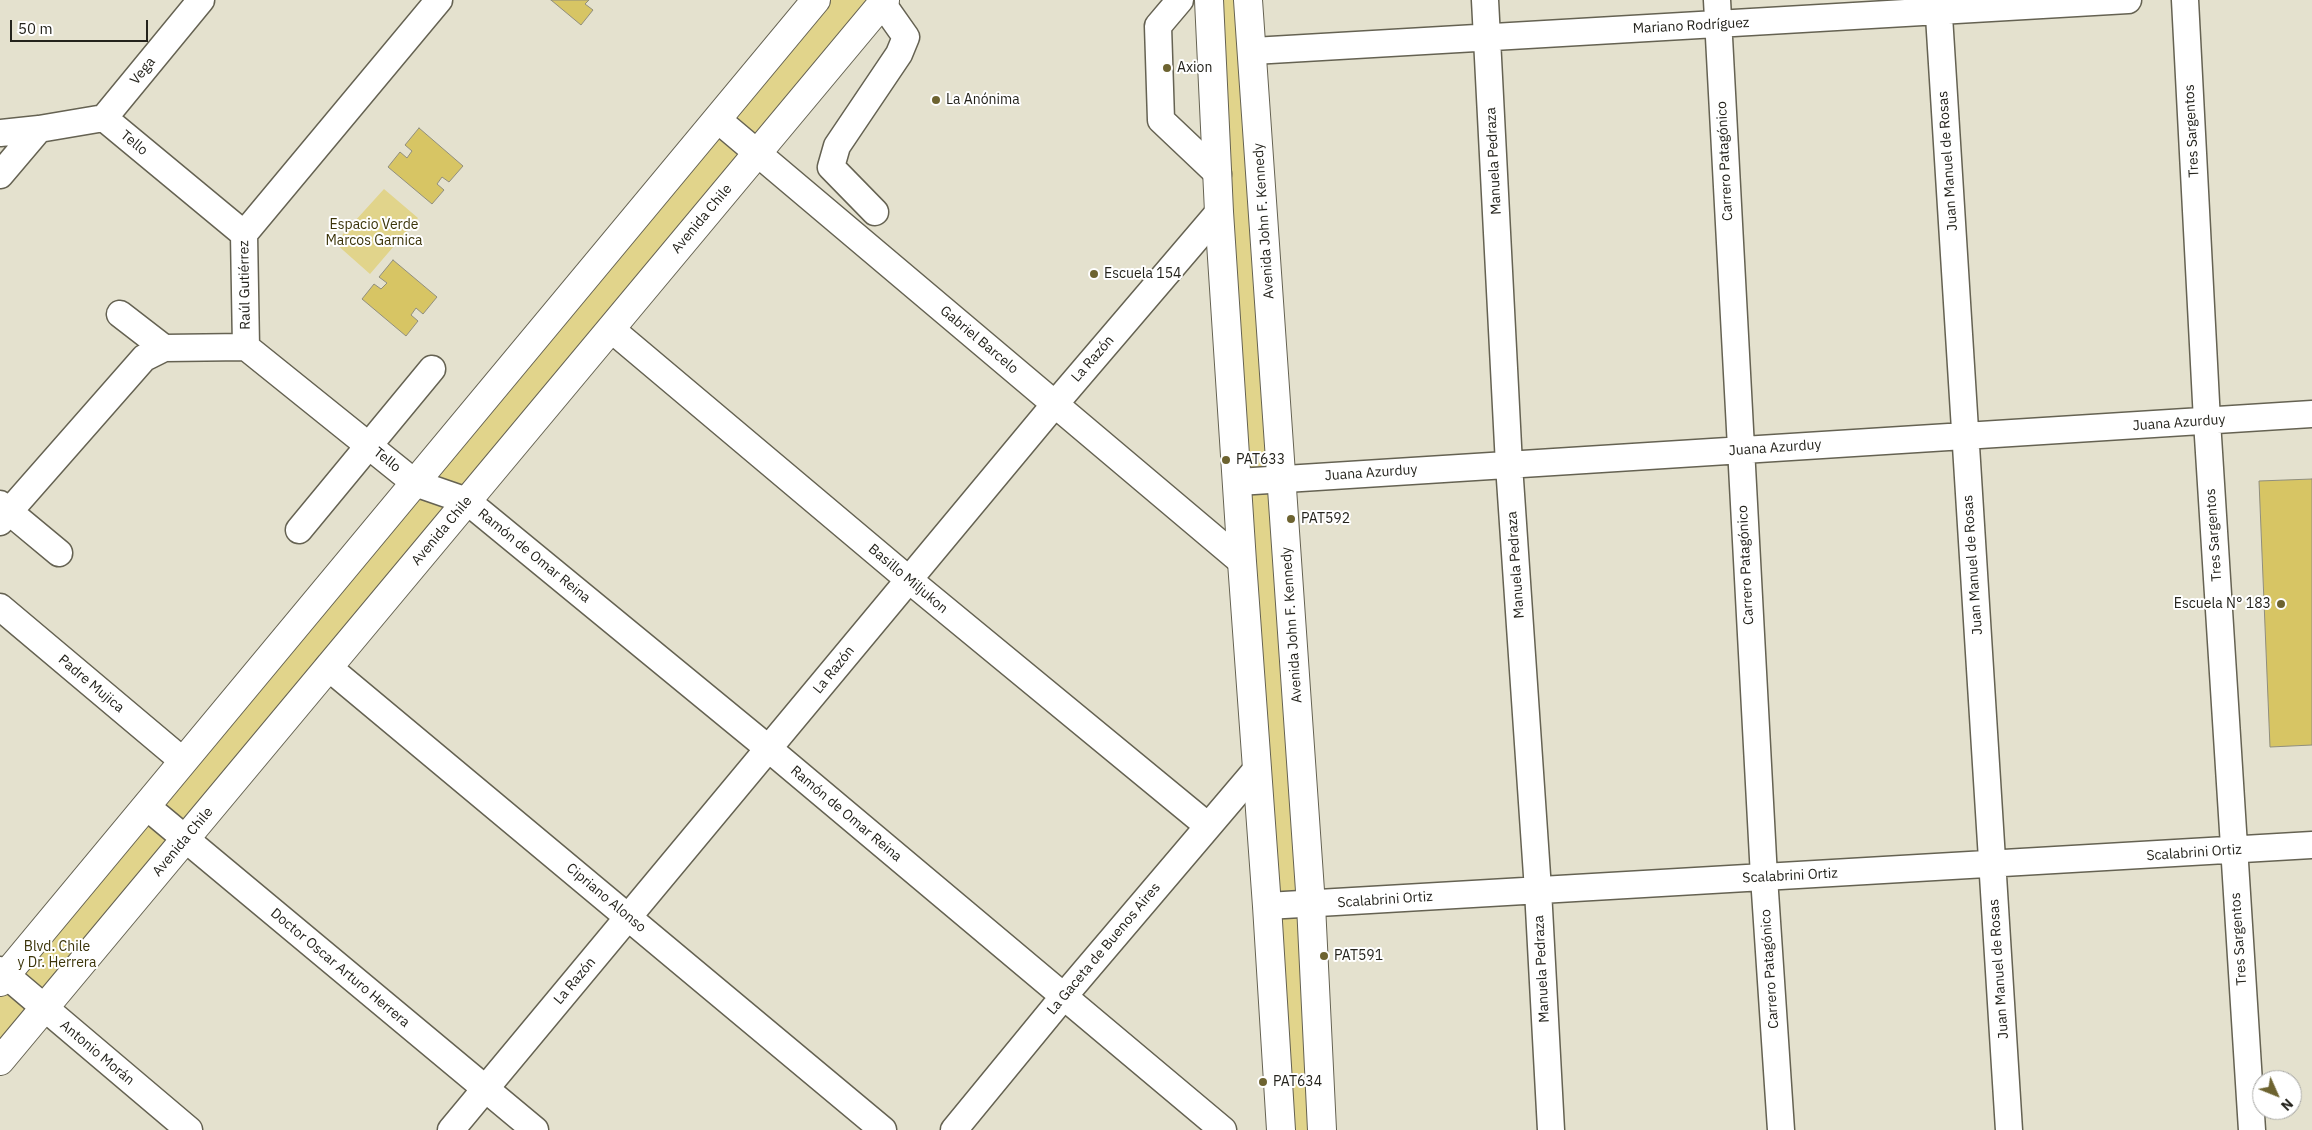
<!DOCTYPE html>
<html>
<head>
<meta charset="utf-8">
<style>
  body { margin:0 }
  #map { position:relative; width:2312px; height:1130px; overflow:hidden; background:#e4e1ce; font-family:"IBM Plex Sans",sans-serif }
  canvas { display:block }
  .north { position:absolute; left:2252px; top:1070px; width:50px; height:50px; box-sizing:border-box; background:#fff; border:1px solid #a7a7a4; border-radius:50%; rotate:134deg; font-size:14px; font-weight:700; line-height:20px; text-align:center; color:#24231c }
  .north::after { content:''; display:block; margin:auto; width:18px; height:22px; background:#6d6330; clip-path:polygon(50% 0,100% 100%,50% 72%,0 100%) }
  .scale { position:absolute; left:10px; top:20px; width:138px; height:22px; box-sizing:border-box; border:2px solid #24231c; border-top:0; padding-left:6px; font-size:15px; line-height:18px; white-space:nowrap; color:#24231c; -webkit-text-stroke:4px #fff; paint-order:stroke }
</style>
</head>
<body>
<div id="map">
<canvas width="2312" height="1130"></canvas>
<div class="north">N</div>
<div class="scale">50 m</div>
</div>
<script>
const ctx = document.querySelector('canvas').getContext('2d');
ctx.lineJoin = 'round';
function fillPath(path, color) {
  ctx.fillStyle = color;
  ctx.fill(path, 'evenodd');
}
function shape(rows) {
  const path = new Path2D();
  for (const r of rows) {
    path.moveTo(r[0], r[1]);
    for (let i = 2; i < r.length; i += 2) path.lineTo(r[i], r[i + 1]);
  }
  return path;
}
function stroke(path, color, width, dash) {
  ctx.strokeStyle = color;
  ctx.lineWidth = width;
  ctx.lineCap = dash ? 'butt' : 'round';
  ctx.setLineDash(dash || []);
  ctx.stroke(path);
}
function label(font, color, halo, rows, align = 'center') {
  ctx.font = font + ' "IBM Plex Sans",sans-serif';
  ctx.lineWidth = 4;
  ctx.setLineDash([]);
  ctx.textBaseline = 'middle';
  ctx.strokeStyle = halo;
  ctx.fillStyle = color;
  for (const [text, x, y, turn = 0] of rows) {
    ctx.save();
    ctx.translate(x, y);
    ctx.rotate((+turn || 0) * Math.PI / 180);
    ctx.textAlign = isNaN(turn) ? turn : align;
    if (halo) ctx.strokeText(text, 0, 0);
    ctx.fillText(text, 0, 0);
    ctx.restore();
  }
}
fillPath(shape([
  [816,0,885,0,0,1061,0,982],
  [1209,0,1248,0,1322,1130,1281,1130],
  [384,189,418,218,370,274,335,243]
]), '#e1d48b');
const building = shape([
  [551,0,589,0,585,4,593,10,581,25,551,0],
  [419,128,463,166,449,182,442,177,437,184,444,190,432,204,388,167,400,152,407,158,412,151,405,145,419,128],
  [393,260,437,297,423,314,416,308,411,315,418,321,406,336,362,299,374,284,381,289,387,283,379,277,393,260],
  [2312,479,2312,745,2270,747,2259,481,2312,479]
]);
fillPath(building, '#d7c564');
stroke(building, '#908e7d', 1);
const minor = shape([
  [1180,0,1158,26,1161,120,1218,174],
  [1485,0,1509,465,1538,890,1551,1130],
  [1717,0,1764,877,1781,1130],
  [1938,0,2009,1130],
  [2185,0,2207,421,2252,1130],
  [1253,51,2128,0],
  [104,118,201,0],
  [717,119,1242,562],
  [0,133,39,129,104,118,244,234],
  [0,175,39,129],
  [875,212,831,167,837,146,899,54,906,37,882,3],
  [120,314,164,348],
  [611,329,908,579,1208,826],
  [246,347,415,483,467,501,769,749,1223,1130],
  [1238,482,2312,414],
  [0,504,59,553],
  [0,522,144,358,164,348,246,347,244,234,439,0],
  [299,530,432,369],
  [0,607,183,761],
  [328,667,883,1130],
  [146,806,535,1130],
  [1267,906,2312,845],
  [0,970,189,1130],
  [451,1130,1055,404,1219,212],
  [954,1130,1064,996,1257,769]
]);
const major = shape([
  [1209,0,1219,212,1242,562,1267,906,1281,1130],
  [1248,0,1311,905,1322,1130],
  [0,982,816,0],
  [0,1061,885,0]
]);
stroke(minor, '#656252', 29);
stroke(major, '#656252', 30);
stroke(minor, '#fff', 26);
stroke(major, '#fff', 28);
for (const [x, y, r, color] of [
  [1167,68,5,"#6d6330"],
  [936,100,5,"#6d6330"],
  [1094,274,5,"#6d6330"],
  [1226,460,5,"#6d6330"],
  [1291,519,5,"#6d6330"],
  [2281,604,5,"#6d6330"],
  [1324,956,5,"#6d6330"],
  [1263,1082,5,"#6d6330"]
]) {
  const dot = new Path2D();
  dot.arc(x, y, r, 0, 2 * Math.PI);
  ctx.fillStyle = color;
  ctx.fill(dot);
  stroke(dot, '#fff', 2);
}
label('14px', '#24231c', '#fff', [
  ["Mariano Rodríguez",1691,26,-3],
  ["Vega",143,71,-51],
  ["Tres Sargentos",2192,131,-93],
  ["Tello",134,143,40],
  ["Manuela Pedraza",1494,161,-93],
  ["Carrero Patagónico",1725,161,-93],
  ["Juan Manuel de Rosas",1948,161,-94],
  ["Avenida Chile",702,219,-50],
  ["Avenida John F. Kennedy",1264,221,-94],
  ["Raúl Gutiérrez",245,285,-91],
  ["Gabriel Barcelo",979,340,40],
  ["La Razón",1093,359,-49],
  ["Juana Azurduy",2179,423,-4],
  ["Juana Azurduy",1775,448,-4],
  ["Tello",387,460,39],
  ["Juana Azurduy",1371,473,-4],
  ["Avenida Chile",442,531,-50],
  ["Tres Sargentos",2214,535,-94],
  ["Ramón de Omar Reina",534,556,39],
  ["Manuela Pedraza",1516,565,-94],
  ["Carrero Patagónico",1746,565,-93],
  ["Juan Manuel de Rosas",1973,565,-94],
  ["Basillo Miljukon",908,579,40],
  ["Avenida John F. Kennedy",1292,625,-94],
  ["La Razón",834,670,-51],
  ["Padre Mujica",91,684,40],
  ["Ramón de Omar Reina",846,814,40],
  ["Avenida Chile",183,842,-50],
  ["Scalabrini Ortiz",2194,853,-4],
  ["Scalabrini Ortiz",1790,876,-3],
  ["Cipriano Alonso",606,898,40],
  ["Scalabrini Ortiz",1385,900,-4],
  ["Tres Sargentos",2239,939,-94],
  ["La Gaceta de Buenos Aires",1104,949,-50],
  ["Doctor Oscar Arturo Herrera",340,968,40],
  ["Manuela Pedraza",1542,969,-93],
  ["Carrero Patagónico",1770,969,-94],
  ["Juan Manuel de Rosas",1999,969,-94],
  ["La Razón",575,981,-50],
  ["Antonio Morán",97,1053,40]
]);
label('14px', '#24231c', '#fff', [
  ["Axion",1177,68],
  ["La Anónima",946,100],
  ["Escuela 154",1104,274],
  ["PAT633",1236,460],
  ["PAT592",1301,519],
  ["Escuela N° 183",2271,604,"right"],
  ["PAT591",1334,956],
  ["PAT634",1273,1082]
], 'left');
label('14px', '#3b3409', '#fff', [
  ["Espacio Verde",374,225],
  ["Marcos Garnica",374,241],
  ["Blvd. Chile",57,947],
  ["y Dr. Herrera",57,963]
]);
</script>
</body>
</html>
